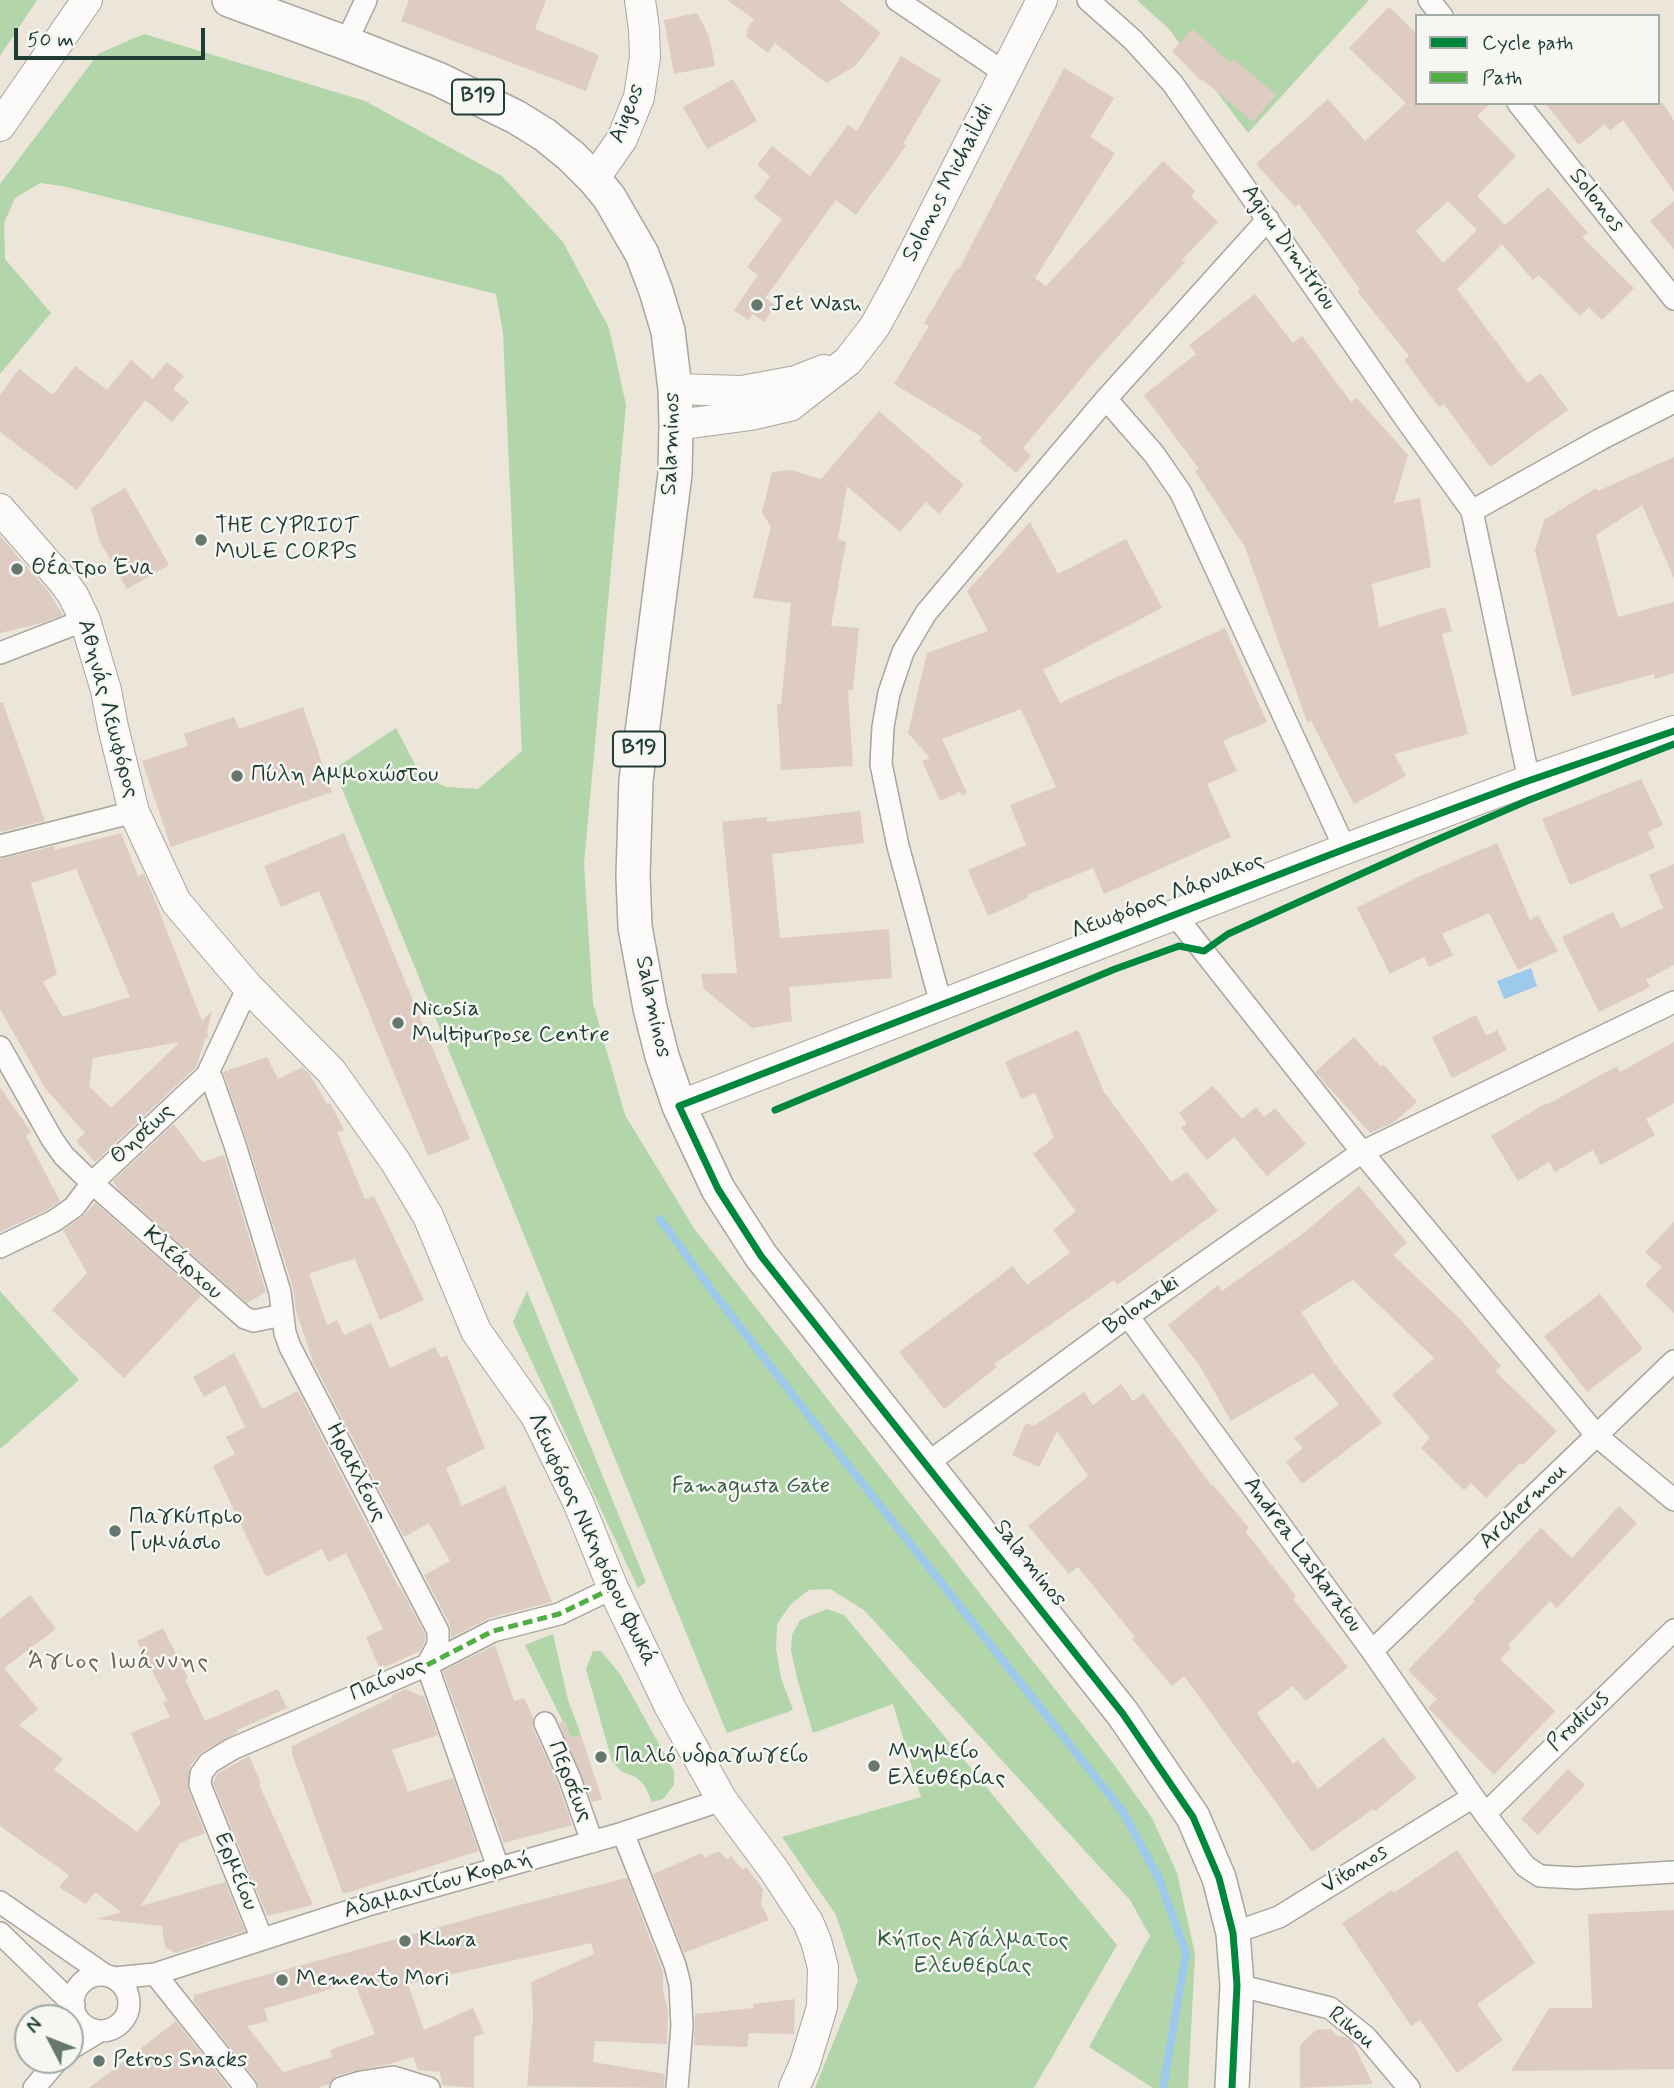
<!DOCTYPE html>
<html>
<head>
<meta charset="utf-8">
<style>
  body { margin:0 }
  #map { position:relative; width:1674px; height:2088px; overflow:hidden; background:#ebe5da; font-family:Mynerve,sans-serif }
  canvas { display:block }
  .legend { position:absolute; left:1415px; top:14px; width:245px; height:91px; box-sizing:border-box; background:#f6f6f2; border:2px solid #a0aca6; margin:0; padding:9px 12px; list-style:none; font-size:21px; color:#1f3d34 }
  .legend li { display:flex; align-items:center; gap:14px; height:35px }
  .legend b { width:35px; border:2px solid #a0aca6 }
  .north { position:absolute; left:14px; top:2004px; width:70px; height:70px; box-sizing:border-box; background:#f6f6f2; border:2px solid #a0aca6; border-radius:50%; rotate:312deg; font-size:19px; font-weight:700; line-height:28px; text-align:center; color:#1f3d34 }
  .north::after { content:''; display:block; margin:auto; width:24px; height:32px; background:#66786e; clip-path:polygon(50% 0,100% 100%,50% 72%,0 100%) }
  .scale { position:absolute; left:14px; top:28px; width:191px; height:32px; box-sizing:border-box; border:4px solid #1f3d34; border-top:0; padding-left:9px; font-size:21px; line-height:24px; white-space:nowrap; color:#1f3d34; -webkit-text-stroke:5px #f6f6f2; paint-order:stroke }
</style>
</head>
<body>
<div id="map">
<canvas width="1674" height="2088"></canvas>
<ul class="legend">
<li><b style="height:9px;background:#00873e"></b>Cycle path</li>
<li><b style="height:9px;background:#52ad45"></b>Path</li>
</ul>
<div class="north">N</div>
<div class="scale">50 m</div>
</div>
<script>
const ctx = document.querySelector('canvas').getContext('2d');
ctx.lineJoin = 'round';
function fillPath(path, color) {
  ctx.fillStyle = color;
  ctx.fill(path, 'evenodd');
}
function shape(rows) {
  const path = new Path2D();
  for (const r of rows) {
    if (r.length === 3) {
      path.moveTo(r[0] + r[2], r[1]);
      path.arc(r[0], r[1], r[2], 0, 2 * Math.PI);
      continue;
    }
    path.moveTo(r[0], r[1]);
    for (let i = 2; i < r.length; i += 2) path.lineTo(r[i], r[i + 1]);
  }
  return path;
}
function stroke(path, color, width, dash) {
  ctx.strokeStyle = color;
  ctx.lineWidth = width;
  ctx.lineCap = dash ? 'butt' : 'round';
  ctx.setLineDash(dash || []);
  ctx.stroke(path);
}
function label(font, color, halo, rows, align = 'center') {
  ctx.font = font + ' Mynerve,sans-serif';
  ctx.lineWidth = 5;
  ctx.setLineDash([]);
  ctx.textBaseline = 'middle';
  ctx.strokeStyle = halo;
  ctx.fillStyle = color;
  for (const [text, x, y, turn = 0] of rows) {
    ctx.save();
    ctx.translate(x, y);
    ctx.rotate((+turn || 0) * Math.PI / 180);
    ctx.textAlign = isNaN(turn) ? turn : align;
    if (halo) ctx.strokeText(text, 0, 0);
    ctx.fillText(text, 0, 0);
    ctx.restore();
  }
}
fillPath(shape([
  [0,0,37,0,0,56],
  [1137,0,1369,0,1248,133,1168,28],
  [144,34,365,101,502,176,563,242,609,328,626,405,584,864,593,1003,625,1115,695,1230,1112,1762,1152,1818,1177,1873,1195,1954,1188,2088,1153,2088,1089,2047,1150,1936,1130,1900,864,1610,830,1589,809,1590,791,1604,777,1624,776,1649,781,1678,793,1710,727,1733,334,769,396,728,420,774,446,787,478,789,522,751,503,333,496,294,62,186,40,183,15,198,4,223,5,259,51,313,0,374,0,184,98,54],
  [0,1291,79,1380,0,1449],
  [527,1291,646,1582,638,1588,513,1322],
  [827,1609,844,1615,1117,1945,1034,2088,815,2088,858,1981,836,1915,782,1837,921,1797,893,1704,813,1733,797,1678,791,1650,792,1635,800,1620],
  [553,1634,568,1700,581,1735,571,1738,525,1645],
  [593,1651,601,1651,620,1674,674,1771,674,1785,663,1799,652,1802,645,1786,636,1777,622,1772,612,1761,586,1669]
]), '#b2d5aa');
fillPath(shape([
  [1531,968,1537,986,1504,999,1497,981]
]), '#9dc9ea');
stroke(shape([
  [660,1219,713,1292,813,1421,1123,1812,1159,1879,1186,1953,1163,2088]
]), '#9dc9ea', 8);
fillPath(shape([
  [409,0,546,0,535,29,599,55,586,91,401,21],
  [727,0,839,0,881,33,855,66,826,83,775,43,768,53,747,37,747,29,754,19],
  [1389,7,1417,34,1417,103,1491,103,1477,116,1516,156,1477,196,1505,225,1548,187,1588,233,1582,237,1634,288,1602,320,1589,307,1580,316,1539,275,1533,280,1502,244,1457,289,1527,383,1541,373,1568,410,1490,467,1444,404,1439,407,1404,360,1409,356,1357,291,1360,289,1299,204,1295,207,1256,164,1328,99,1365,141,1406,103,1349,48],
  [1448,201,1477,230,1443,263,1416,231],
  [697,13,709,36,715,66,674,74,664,20],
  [1193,29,1230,63,1234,59,1276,95,1253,122,1203,80,1201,81,1172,51],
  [901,56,941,80,903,144,906,146,856,215,836,200,765,298,775,305,764,322,753,314,748,320,734,310,758,275,747,267,782,219,754,198,770,176,757,165,772,146,810,176,848,125,857,131],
  [1064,68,1114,98,1090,137,1115,153,1035,278,1046,286,1163,161,1195,191,1191,196,1218,222,1182,260,1185,262,1094,363,1023,448,1031,456,1016,473,979,441,982,437,894,384,929,326,924,323,957,268,959,269],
  [733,79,757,121,707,149,683,107],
  [1545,103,1663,103,1674,121,1674,192,1623,120,1610,131,1605,124,1579,145],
  [1674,201,1674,249,1650,221],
  [1255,294,1293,343,1302,336,1351,402,1357,398,1408,455,1394,503,1420,498,1431,567,1372,584,1379,627,1445,607,1452,631,1442,634,1468,734,1394,754,1406,776,1354,804,1311,721,1307,722,1245,547,1195,471,1199,469,1144,395,1196,354,1189,345],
  [131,360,153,379,167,362,184,376,173,389,189,402,172,422,145,400,77,490,0,432,0,395,19,369,53,395,75,366,107,390],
  [879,411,964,485,939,514,926,502,900,532,847,486,838,539,846,542,831,626,859,628,853,690,848,690,853,766,781,770,777,704,781,704,791,603,753,598,771,527,762,512,772,472,790,470,821,479],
  [1674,457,1674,578,1642,505,1596,535,1618,617,1674,602,1674,673,1655,679,1654,674,1572,696,1535,551,1544,520,1596,488,1598,491],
  [125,488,169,565,127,589,99,540,91,508],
  [1030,522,1058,574,1126,539,1162,608,1043,670,1060,703,1225,628,1267,722,1223,741,1237,771,1207,784,1231,837,1104,894,1093,868,1027,895,1028,898,988,916,968,870,1026,845,1010,805,1056,787,1021,709,942,739,967,793,962,796,960,792,940,801,922,761,930,758,908,733,927,653,988,631,967,591],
  [0,536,48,591,63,615,42,623,0,633],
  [0,703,3,703,45,821,0,832],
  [303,707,332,792,171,847,142,761,188,746,184,734,234,717,239,729],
  [1641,779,1663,825,1648,832,1655,848,1570,885,1542,819],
  [860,811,864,843,772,854,780,938,889,929,892,978,789,987,792,1021,752,1028,704,989,701,974,737,973,722,822,767,817,767,822],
  [121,833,138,876,144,874,151,890,202,1021,212,1011,207,1032,209,1037,206,1037,196,1067,95,1162,76,1141,85,1133,45,1088,0,1009,0,859,54,846,55,850],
  [76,869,130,997,63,1017,43,982,57,974,31,883],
  [180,1042,111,1108,89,1086,93,1058],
  [344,833,470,1139,428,1156,319,891,281,907,264,866],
  [1497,843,1530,920,1538,915,1558,951,1518,970,1489,913,1442,934,1453,955,1429,967,1424,957,1390,974,1357,908,1418,877],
  [1674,864,1674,965,1646,980,1650,987,1599,1012,1562,937,1613,912,1621,928,1663,908,1649,875],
  [1476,1015,1486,1036,1497,1030,1507,1050,1452,1078,1432,1037],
  [1078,1030,1104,1092,1171,1182,1187,1172,1218,1211,1117,1285,1114,1280,994,1364,997,1367,944,1409,899,1352,1013,1266,1027,1285,1070,1253,1053,1230,1076,1211,1033,1154,1054,1138,1035,1093,1021,1099,1005,1062],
  [1354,1037,1381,1067,1384,1065,1417,1102,1394,1122,1370,1133,1315,1072],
  [1674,1042,1674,1103,1646,1119,1655,1135,1601,1165,1593,1150,1555,1172,1549,1162,1518,1181,1491,1136,1545,1104,1546,1105,1617,1066,1620,1072],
  [267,1057,278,1079,303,1067,310,1075,327,1104,330,1103,344,1130,337,1132,365,1199,374,1196,424,1300,380,1320,355,1259,337,1264,309,1274,327,1325,337,1320,344,1335,371,1323,390,1368,435,1347,441,1358,447,1355,485,1448,446,1468,462,1506,505,1486,552,1602,489,1618,451,1638,450,1625,424,1575,450,1561,429,1523,404,1537,314,1364,296,1311,293,1288,247,1141,223,1072],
  [1213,1086,1242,1119,1256,1107,1264,1117,1275,1108,1306,1144,1267,1176,1234,1137,1207,1160,1181,1128,1187,1124,1179,1113],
  [0,1087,31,1132,26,1136,60,1201,47,1210,0,1232],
  [174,1124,202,1162,224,1155,266,1292,247,1303,119,1190,113,1181],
  [1359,1186,1407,1243,1393,1255,1460,1319,1501,1366,1495,1371,1557,1431,1523,1465,1520,1463,1486,1498,1471,1483,1464,1490,1421,1448,1430,1438,1392,1395,1434,1358,1353,1280,1301,1312,1334,1363,1382,1423,1302,1484,1286,1462,1303,1448,1294,1438,1339,1404,1313,1373,1231,1421,1200,1366,1168,1325,1218,1285,1222,1291,1305,1232],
  [95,1203,201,1296,124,1378,52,1310,87,1273,63,1230,82,1217],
  [1674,1222,1674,1313,1645,1285,1662,1267,1645,1252],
  [1600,1294,1643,1349,1587,1392,1544,1336],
  [234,1353,262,1409,298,1391,399,1588,400,1587,425,1634,425,1642,420,1651,385,1667,384,1665,379,1667,366,1637,383,1629,346,1553,328,1562,322,1549,266,1577,213,1466,235,1454,226,1437,245,1427,225,1385,204,1397,193,1377],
  [1121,1384,1133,1401,1143,1393,1212,1486,1213,1485,1249,1528,1245,1531,1296,1596,1293,1599,1348,1667,1306,1701,1293,1686,1257,1713,1293,1764,1298,1760,1318,1789,1383,1737,1416,1778,1375,1811,1373,1809,1312,1852,1184,1676,1172,1686,1132,1639,1135,1637,1078,1567,1069,1574,1028,1526,1088,1476,1057,1431,1039,1467,1012,1455,1026,1423,1034,1426,1084,1392,1093,1405],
  [1619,1506,1637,1523,1557,1608,1550,1601,1508,1645,1511,1648,1500,1659,1555,1711,1494,1775,1428,1708,1437,1699,1408,1670,1475,1601,1473,1599,1541,1528,1572,1558],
  [30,1595,56,1629,4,1668,38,1709,19,1725,63,1759,54,1770,137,1832,161,1803,131,1733,170,1717,163,1702,167,1700,137,1641,163,1628,188,1678,185,1679,205,1721,278,1689,287,1708,237,1730,238,1732,202,1752,190,1766,188,1789,205,1833,180,1843,141,1906,225,1882,245,1931,176,1953,165,1947,162,1926,97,1919,121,1912,95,1892,86,1904,59,1887,69,1875,0,1826,0,1619],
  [495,1645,514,1701,524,1698,533,1717,533,1728,558,1784,572,1825,504,1843,443,1671],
  [405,1689,424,1697,438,1735,392,1750,408,1792,453,1778,479,1851,343,1894,292,1754,292,1746,393,1697,392,1695],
  [565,1721,571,1738,581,1735,602,1799,592,1802,559,1723],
  [249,1756,261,1783,259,1784,313,1905,267,1916,213,1783,218,1773],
  [1568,1769,1585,1785,1538,1835,1521,1819],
  [1457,1850,1535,1963,1477,2004,1503,2040,1457,2073,1420,2020,1411,2026,1342,1923,1392,1890,1394,1893],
  [719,1851,727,1860,731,1856,743,1870,746,1867,763,1889,761,1904,769,1920,684,1953,653,1874,702,1853,704,1858],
  [627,1878,663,1972,663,1990,668,2011,667,2044,595,2041,593,2062,665,2074,664,2088,527,2086,533,2017,531,1982,594,1954,591,1943,408,1984,424,2030,473,2008,484,2033,474,2037,474,2088,442,2085,440,2072,418,2070,413,2057,389,2064,337,2075,329,2084,317,2088,259,2088,256,2080,194,2002,194,1995,222,1987,512,1907],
  [354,1982,375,2034,330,2050,332,2057,283,2072,247,2026,268,2021,264,2009],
  [1674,1910,1674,2069,1511,2071,1549,2008,1592,2008,1588,1914],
  [795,1999,794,2034,749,2033,747,2047,694,2045,695,2014,753,2008,753,2004],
  [176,2021,229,2088,89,2088,144,2046],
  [1331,2029,1337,2036,1345,2037,1353,2043,1373,2084,1300,2088,1300,2045,1316,2030]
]), '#deccc2');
const street = shape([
  [897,0,1005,73],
  [1088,0,1133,40,1173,84,1407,421,1472,511,1529,780],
  [1429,0,1442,16],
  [346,43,366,0],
  [1518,103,1674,299],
  [1106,399,1154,454,1181,493,1345,849],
  [1472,511,1601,439,1674,402],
  [0,653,85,620],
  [0,846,134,812],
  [1175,915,1362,1152,1598,1437,1674,1500],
  [941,1004,898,846,881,764,883,727,889,693,903,652,926,613,1019,502,1106,399,1268,219],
  [0,1047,52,1139,64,1156,92,1183,245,1318,254,1321,282,1315],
  [207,1075,212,1079,235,1145,280,1292,285,1333,290,1347,438,1631,438,1645,427,1665],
  [0,1247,54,1221,74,1207,92,1183,207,1075,248,987],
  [1128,1316,1372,1651,1485,1814,1525,1866,1540,1876,1576,1878,1674,1872],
  [925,1465,1128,1316,1362,1152,1674,1002],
  [1372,1651,1674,1361],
  [427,1665,498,1867],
  [545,1723,570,1779,592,1842],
  [1485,1814,1674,1630],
  [623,1833,675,1965,680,1985,682,2026,677,2088],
  [0,1902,105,1975],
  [0,1933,74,2005],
  [1233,1933,1279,1917,1473,1797],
  [262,1939,200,1785,201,1774,209,1763,232,1749,427,1665,493,1631,559,1614,613,1588],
  [155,1974,246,2088],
  [101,2003,28],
  [115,1978,155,1974,368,1905,623,1833,722,1800],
  [1237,1985,1330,2008,1366,2037,1409,2088],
  [70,2049,100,2031],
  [34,2088,58,2060],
  [341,2088,361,2082,393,2077,429,2088]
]);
const secondary = shape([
  [0,126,87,0],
  [594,179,622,139,639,97,645,57,644,29,640,0],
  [675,389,742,391,796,381,824,370],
  [676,425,751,415,790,406,848,361,875,326,898,284,1042,0],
  [0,509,62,580,73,595,85,620,106,690,113,727,134,812,176,902,248,987,331,1071,395,1161,428,1216,476,1331,536,1416,578,1502,613,1588,670,1707,722,1800,774,1870,808,1922,816,1941,823,1967,822,2007,805,2063,794,2088],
  [679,1106,1345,849,1522,783,1674,731]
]);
const primary = shape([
  [229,0,346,43,438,79,516,117,545,135,571,156,594,179,609,197,642,254,656,291,668,331,675,389,676,425,675,474,636,780,633,876,635,927,650,1008,662,1056,679,1106,718,1189,761,1256,1123,1714,1193,1817,1219,1878,1233,1933,1237,1985,1232,2088]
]);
stroke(street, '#a6a79f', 24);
stroke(secondary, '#a6a79f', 32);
stroke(primary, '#a6a79f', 36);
stroke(street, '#fcfbf9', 21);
stroke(secondary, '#fcfbf9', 30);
stroke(primary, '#fcfbf9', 33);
stroke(shape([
  [427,1665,493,1631,559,1614,613,1588]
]), '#52ad45', 5, [10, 5]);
stroke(shape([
  [775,1110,1115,969,1179,946,1204,951,1228,934,1425,845,1529,800,1674,744],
  [1232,2088,1237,1985,1233,1933,1219,1878,1193,1817,1123,1714,761,1256,718,1189,679,1106,1345,849,1522,783,1674,731]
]), '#00873e', 7);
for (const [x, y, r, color] of [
  [757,305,7,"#66786e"],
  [201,540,7,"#66786e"],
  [17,569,7,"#66786e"],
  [237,776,7,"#66786e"],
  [398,1023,7,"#66786e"],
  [115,1531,7,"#66786e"],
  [601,1757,7,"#66786e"],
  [874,1766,7,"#66786e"],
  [405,1941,7,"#66786e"],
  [282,1980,7,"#66786e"],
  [99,2061,7,"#66786e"]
]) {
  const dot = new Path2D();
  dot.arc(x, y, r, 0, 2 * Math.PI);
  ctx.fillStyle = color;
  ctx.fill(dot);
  stroke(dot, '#f6f6f2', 2.5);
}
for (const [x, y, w] of [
  [478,97,52],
  [639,749,52]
]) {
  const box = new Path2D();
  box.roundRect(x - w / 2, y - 17.5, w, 35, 5);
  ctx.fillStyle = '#f6f6f2';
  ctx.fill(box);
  stroke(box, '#1f3d34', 2);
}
label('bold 21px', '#1f3d34', null, [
  ["B19",478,97],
  ["B19",639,749]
]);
label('23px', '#1f3d34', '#f6f6f2', [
  ["Aigeos",628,114,-69],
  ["Solonos Michailidi",949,183,-63],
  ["Solonos",1596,201,51],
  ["Agiou Dimitriou",1288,248,55],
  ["Salaminos",672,444,-88],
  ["Αθηνάς Λεωφόρος",107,709,75],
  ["Λεωφόρος Λάρνακος",1168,897,-21],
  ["Salaminos",652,1007,78],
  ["Θησέως",143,1135,-43],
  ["Κλεάρχου",182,1264,42],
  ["Bolonaki",1142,1306,-35],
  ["Ηρακλέους",355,1473,63],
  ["Archermou",1524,1507,-44],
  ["Λεωφόρος Νικηφόρου Φωκά",591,1540,65],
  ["Andrea Laskaratou",1302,1555,54],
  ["Salaminos",1029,1564,52],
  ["Παίονος",388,1681,-23],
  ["Prodicus",1579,1722,-44],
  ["Περσέως",569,1782,68],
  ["Vitonos",1355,1870,-32],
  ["Ερμείου",235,1872,68],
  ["Αδαμαντίου Κοραή",438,1886,-16],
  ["Rikou",1351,2029,39]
]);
label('23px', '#1f3d34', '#f6f6f2', [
  ["Jet Wash",771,305],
  ["THE CYPRIOT",215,527],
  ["MULE CORPS",215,553],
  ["Θέατρο Ένα",31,569],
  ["Πύλη Αμμοχώστου",251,776],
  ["Nicosia",412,1010],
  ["Multipurpose Centre",412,1036],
  ["Παγκύπριο",129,1518],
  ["Γυμνάσιο",129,1544],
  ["Μνημείο",888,1753],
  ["Ελευθερίας",888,1779],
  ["Παλιό υδραγωγείο",615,1757],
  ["Khora",419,1941],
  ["Memento Mori",296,1980],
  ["Petros Snacks",113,2061]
], 'left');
label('23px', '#386048', '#f6f6f2', [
  ["Famagusta Gate",751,1487],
  ["Κήπος Αγάλματος",973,1941],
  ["Ελευθερίας",973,1967]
]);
ctx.letterSpacing = '2px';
label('24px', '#6a6253', '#f6f6f2', [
  ["Άγιος Ιωάννης",119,1663]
]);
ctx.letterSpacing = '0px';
</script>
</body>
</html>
